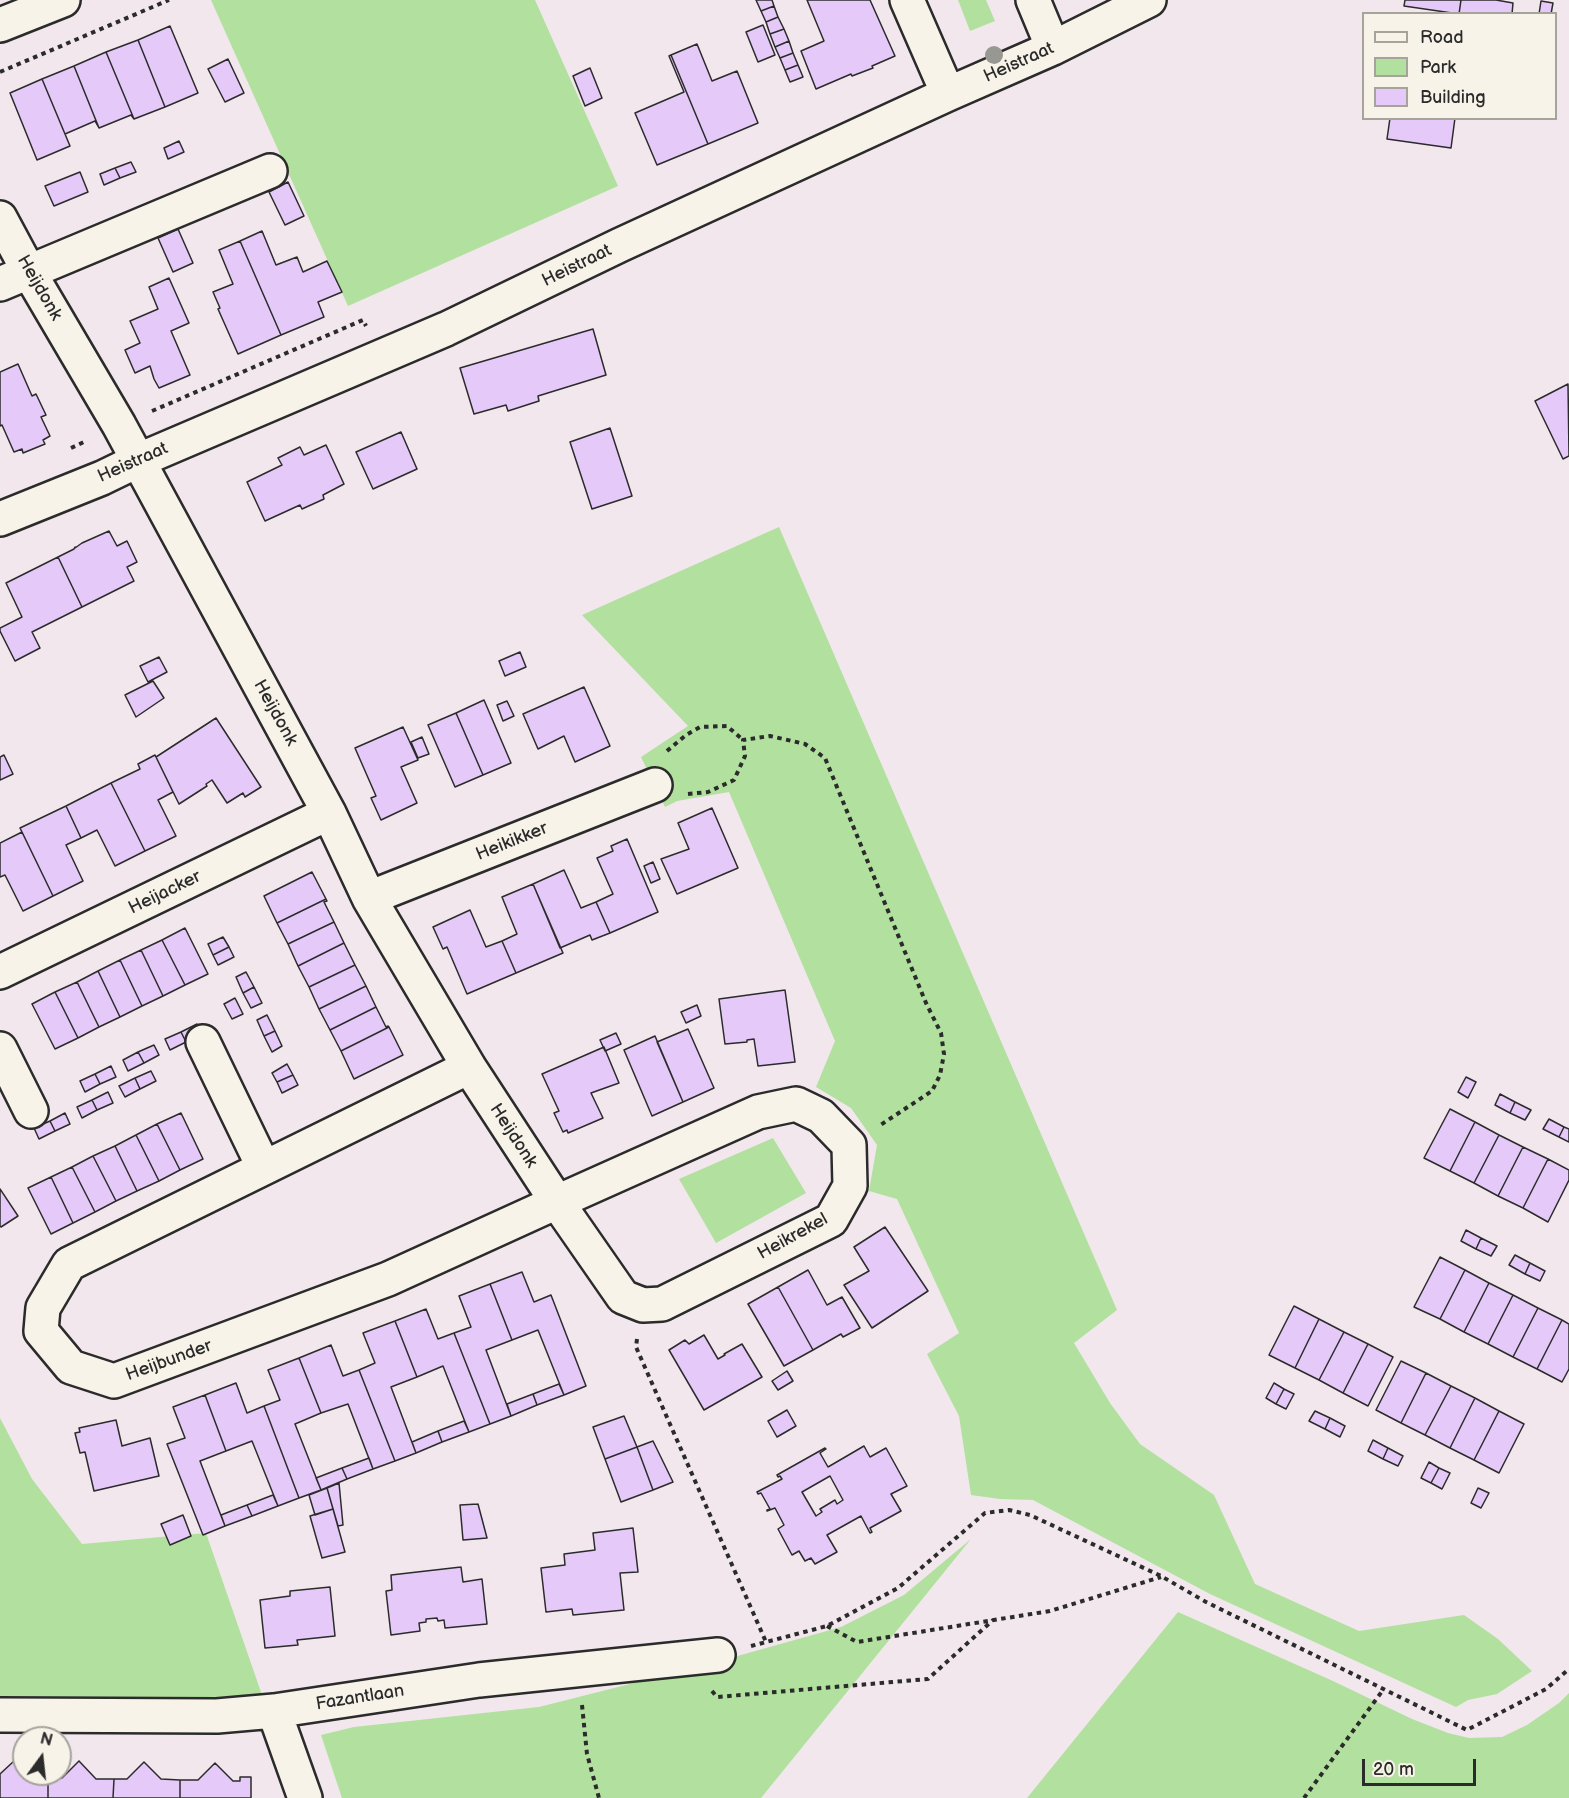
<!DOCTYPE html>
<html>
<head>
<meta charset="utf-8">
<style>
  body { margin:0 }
  #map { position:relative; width:1569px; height:1798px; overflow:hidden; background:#f2e7ed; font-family:"Balsamiq Sans",sans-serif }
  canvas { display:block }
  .legend { position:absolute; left:1362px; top:12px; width:195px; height:108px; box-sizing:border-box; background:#f7f3e8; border:2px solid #a5a39c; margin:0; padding:8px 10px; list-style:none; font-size:18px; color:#2b2b2b }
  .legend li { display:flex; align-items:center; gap:12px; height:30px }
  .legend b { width:30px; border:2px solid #a5a39c }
  .north { position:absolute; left:12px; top:1726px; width:60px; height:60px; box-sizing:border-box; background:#f7f3e8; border:2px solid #a5a39c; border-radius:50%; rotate:15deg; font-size:16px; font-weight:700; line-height:24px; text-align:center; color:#2b2b2b }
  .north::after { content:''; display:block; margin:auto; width:21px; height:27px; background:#2b2b2b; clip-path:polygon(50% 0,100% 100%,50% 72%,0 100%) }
  .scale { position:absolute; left:1362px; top:1759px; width:114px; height:27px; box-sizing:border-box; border:3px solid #2b2b2b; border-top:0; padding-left:8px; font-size:18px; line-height:21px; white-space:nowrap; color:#2b2b2b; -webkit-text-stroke:4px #f7f3e8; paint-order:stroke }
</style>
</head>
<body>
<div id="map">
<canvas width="1569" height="1798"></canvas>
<ul class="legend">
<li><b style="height:8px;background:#f7f3e8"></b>Road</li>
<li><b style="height:16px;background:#b2e09f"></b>Park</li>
<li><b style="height:16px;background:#e5caf9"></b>Building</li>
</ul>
<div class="north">N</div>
<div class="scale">20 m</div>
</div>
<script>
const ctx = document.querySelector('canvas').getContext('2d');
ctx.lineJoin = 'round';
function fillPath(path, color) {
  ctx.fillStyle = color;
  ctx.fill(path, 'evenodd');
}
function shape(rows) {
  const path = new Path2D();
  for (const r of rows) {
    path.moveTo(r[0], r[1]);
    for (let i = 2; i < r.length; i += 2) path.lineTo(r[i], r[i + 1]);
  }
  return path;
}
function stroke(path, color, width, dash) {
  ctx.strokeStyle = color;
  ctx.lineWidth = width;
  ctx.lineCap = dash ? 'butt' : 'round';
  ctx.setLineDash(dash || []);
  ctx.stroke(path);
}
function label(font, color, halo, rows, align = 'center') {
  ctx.font = font + ' "Balsamiq Sans",sans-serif';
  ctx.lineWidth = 5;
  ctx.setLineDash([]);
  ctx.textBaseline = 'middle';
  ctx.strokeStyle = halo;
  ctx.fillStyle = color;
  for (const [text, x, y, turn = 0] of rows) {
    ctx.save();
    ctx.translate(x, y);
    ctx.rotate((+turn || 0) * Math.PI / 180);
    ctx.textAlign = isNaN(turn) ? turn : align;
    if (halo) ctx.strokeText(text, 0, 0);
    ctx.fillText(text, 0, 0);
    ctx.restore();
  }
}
fillPath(shape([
  [211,0,535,0,618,186,348,306],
  [958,0,986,0,995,21,970,31],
  [779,527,1117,1310,1074,1343,1110,1403,1140,1444,1214,1495,1255,1584,1359,1631,1464,1615,1498,1639,1532,1671,1497,1694,1468,1700,1456,1707,1210,1594,1033,1500,1000,1499,971,1495,959,1416,927,1354,959,1333,897,1199,869,1191,877,1145,851,1108,816,1087,835,1041,729,792,677,801,665,807,641,757,688,726,582,615],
  [773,1138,806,1193,716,1243,679,1179],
  [0,1418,32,1479,82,1544,206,1533,263,1698,234,1700,0,1696],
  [971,1539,761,1798,342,1798,321,1735,354,1727,539,1707,709,1664,841,1627,904,1595],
  [1178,1612,1333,1681,1412,1719,1448,1733,1469,1738,1502,1737,1527,1725,1559,1703,1569,1693,1569,1798,1027,1798]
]), '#b2e09f');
const building = shape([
  [756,0,772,0,774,6,761,11,756,0],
  [807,0,870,0,895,56,872,66,873,68,852,76,851,74,816,89,801,51,824,41,807,0],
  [1405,0,1461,0,1459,14,1404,6,1405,0],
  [1461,0,1496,0,1513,3,1512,14,1459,14,1461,0],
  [1541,1,1553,3,1551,14,1539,14,1541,1],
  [774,6,778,17,766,22,761,11,774,6],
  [778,17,784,29,770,34,766,22,778,17],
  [763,25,775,55,758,62,746,32,763,25],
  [170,26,198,93,165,107,138,40,170,26],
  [784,29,789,41,775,47,770,34,784,29],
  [138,40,165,107,134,119,106,52,138,40],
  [789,41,793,53,780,58,775,47,789,41],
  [697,44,712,81,737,71,758,123,708,144,671,55,697,44],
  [106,52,134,119,131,115,99,128,74,66,106,52],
  [793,53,798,65,785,70,780,58,793,53],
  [671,55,708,144,657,165,635,113,684,92,669,56,671,55],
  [228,59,244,93,225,102,208,69,228,59],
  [798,65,803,77,790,82,785,70,798,65],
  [74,66,99,128,95,121,65,134,70,146,42,79,74,66],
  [590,68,602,98,585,106,573,76,590,68],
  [42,79,70,146,37,160,10,93,42,79],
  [1390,118,1455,118,1451,148,1387,139,1390,118],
  [179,141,184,152,168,159,164,148,179,141],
  [131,162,136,172,120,178,115,168,131,162],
  [115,168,120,178,104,185,100,174,115,168],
  [80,172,88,192,54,206,45,186,80,172],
  [288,182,304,216,285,225,269,192,288,182],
  [178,229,193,263,173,272,158,238,178,229],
  [262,231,276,265,297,257,303,272,327,261,342,292,318,302,324,317,281,335,240,241,262,231],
  [240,241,281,335,238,354,218,309,220,308,213,292,233,284,219,250,240,241],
  [169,278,189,323,171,331,190,375,159,388,154,379,150,366,135,373,125,350,140,343,130,321,158,309,149,287,169,278],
  [593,329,606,375,538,396,539,401,508,411,506,405,474,414,460,368,593,329],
  [18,364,32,396,36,394,46,415,41,417,50,436,43,440,45,444,23,453,22,449,14,452,2,425,0,426,0,372,18,364],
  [1568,384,1569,456,1563,459,1535,401,1568,384],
  [610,428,632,496,592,509,570,442,610,428],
  [401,432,417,469,373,489,356,452,401,432],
  [326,445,344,484,323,495,324,499,302,509,300,505,265,521,247,482,282,465,278,458,300,447,304,455,326,445],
  [109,531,117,546,127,541,137,562,127,567,134,581,82,607,58,557,74,549,75,547,75,548,82,543,109,531],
  [58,557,82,607,32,632,40,648,15,661,0,631,0,628,22,617,6,583,58,557],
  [520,652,526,667,505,676,499,661,520,652],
  [159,657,167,672,148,682,140,666,159,657],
  [153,681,164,698,136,717,125,695,153,681],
  [584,687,610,746,575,762,564,736,538,749,523,714,584,687],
  [484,700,511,763,483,775,456,713,484,700],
  [507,701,514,716,503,721,497,705,507,701],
  [456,713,483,775,455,787,428,725,456,713],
  [216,718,261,787,245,797,243,793,227,803,212,780,206,784,207,786,179,804,156,757,216,718],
  [403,727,418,760,401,767,417,803,381,820,371,798,376,796,355,748,403,727],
  [422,737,429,754,418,758,411,742,422,737],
  [4,755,13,774,0,780,0,757,4,755],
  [155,755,173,792,158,800,176,836,145,851,111,783,140,769,138,764,155,755],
  [111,783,145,851,115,866,97,830,81,838,66,806,111,783],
  [66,806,81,838,66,845,83,881,53,896,20,828,66,806],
  [712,808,738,868,677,894,661,859,689,849,678,823,712,808],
  [22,832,53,896,23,911,5,875,0,877,0,843,22,832],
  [627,839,658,912,610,933,596,902,613,894,597,858,613,851,611,846,627,839],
  [653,862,660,879,651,883,644,866,653,862],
  [564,870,581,908,596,902,610,933,592,940,590,935,560,948,533,884,564,870],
  [312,872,326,899,277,923,264,896,312,872],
  [533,884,563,953,516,973,502,941,517,934,502,897,533,884],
  [326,899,327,901,324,902,334,922,288,944,277,923,326,899],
  [470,910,486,947,502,941,516,973,467,994,447,947,443,949,433,927,470,910],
  [334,922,344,943,298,966,288,944,334,922],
  [185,928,208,974,185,985,162,940,185,928],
  [223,937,229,947,213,955,208,944,223,937],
  [162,940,185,985,163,996,141,950,162,940],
  [344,943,355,965,309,987,298,966,344,943],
  [229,947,234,957,218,965,213,955,229,947],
  [141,950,163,996,142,1006,120,960,141,950],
  [120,960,142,1006,120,1017,98,971,120,960],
  [355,965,366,986,319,1009,309,987,355,965],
  [98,971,120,1017,99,1027,77,982,98,971],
  [246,972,254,987,243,993,236,977,246,972],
  [77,982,99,1027,78,1038,55,992,77,982],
  [366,986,376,1007,330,1030,319,1009,366,986],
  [254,987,262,1003,251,1008,243,993,254,987],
  [785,990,795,1062,758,1066,754,1039,747,1040,747,1042,725,1044,719,999,785,990],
  [55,992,78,1038,55,1049,32,1004,55,992],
  [235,998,243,1014,232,1019,224,1004,235,998],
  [697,1005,701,1016,686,1023,681,1012,697,1005],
  [376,1007,386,1027,388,1026,389,1027,341,1051,330,1030,376,1007],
  [267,1015,275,1031,264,1036,257,1020,267,1015],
  [197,1024,202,1035,186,1042,181,1032,197,1024],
  [389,1027,403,1055,354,1079,341,1051,389,1027],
  [688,1029,714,1088,683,1102,657,1042,688,1029],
  [275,1031,282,1046,272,1052,264,1036,275,1031],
  [181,1032,186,1042,170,1050,165,1039,181,1032],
  [616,1033,621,1044,605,1051,600,1040,616,1033],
  [655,1036,683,1102,652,1116,624,1050,655,1036],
  [154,1045,159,1055,144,1063,138,1052,154,1045],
  [604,1047,619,1083,591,1093,603,1118,568,1133,567,1130,563,1132,554,1113,559,1111,542,1074,604,1047],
  [138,1052,144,1063,128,1071,123,1060,138,1052],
  [287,1064,293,1075,277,1082,272,1073,287,1064],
  [111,1066,116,1077,100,1084,95,1074,111,1066],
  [151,1071,156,1081,140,1089,135,1078,151,1071],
  [95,1074,100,1084,85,1092,80,1081,95,1074],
  [293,1075,298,1085,282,1093,277,1082,293,1075],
  [1466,1077,1476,1082,1468,1098,1458,1092,1466,1077],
  [135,1078,140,1089,125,1097,119,1086,135,1078],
  [108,1092,113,1103,97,1110,92,1100,108,1092],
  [1500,1094,1515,1102,1510,1113,1495,1105,1500,1094],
  [92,1100,97,1110,82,1118,77,1107,92,1100],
  [1515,1102,1531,1110,1525,1120,1510,1113,1515,1102],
  [1450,1109,1475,1122,1450,1171,1424,1158,1450,1109],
  [65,1113,70,1124,55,1131,50,1121,65,1113],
  [181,1113,203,1159,180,1170,157,1124,181,1113],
  [1549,1119,1564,1127,1559,1137,1543,1129,1549,1119],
  [50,1121,55,1131,39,1139,34,1128,50,1121],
  [1475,1122,1499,1135,1474,1183,1450,1171,1475,1122],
  [157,1124,180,1170,159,1181,136,1135,157,1124],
  [1564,1127,1569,1129,1569,1142,1559,1137,1564,1127],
  [136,1135,159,1181,137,1191,115,1146,136,1135],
  [1499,1135,1523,1147,1498,1196,1474,1183,1499,1135],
  [115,1146,137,1191,116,1201,93,1156,115,1146],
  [1523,1147,1548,1159,1523,1208,1498,1196,1523,1147],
  [93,1156,116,1201,95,1212,72,1167,93,1156],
  [1548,1159,1569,1170,1569,1180,1548,1222,1523,1208,1548,1159],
  [72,1167,95,1212,73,1223,51,1177,72,1167],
  [51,1177,73,1223,51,1234,28,1188,51,1177],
  [0,1189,18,1216,1,1227,0,1226,0,1189],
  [885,1227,928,1291,872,1328,844,1285,869,1271,854,1247,885,1227],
  [1466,1230,1481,1238,1476,1249,1461,1241,1466,1230],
  [1481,1238,1497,1246,1491,1256,1476,1249,1481,1238],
  [1515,1255,1530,1263,1525,1274,1509,1265,1515,1255],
  [1440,1257,1465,1270,1440,1319,1414,1307,1440,1257],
  [1530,1263,1545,1271,1540,1281,1525,1274,1530,1263],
  [808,1270,827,1305,842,1297,860,1328,843,1337,841,1334,813,1350,778,1287,808,1270],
  [1465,1270,1489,1283,1464,1332,1440,1319,1465,1270],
  [522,1272,534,1302,551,1295,586,1386,564,1395,538,1330,512,1340,490,1284,522,1272],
  [1489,1283,1513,1295,1488,1344,1464,1332,1489,1283],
  [490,1284,512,1340,486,1350,511,1416,490,1424,454,1333,471,1327,459,1296,490,1284],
  [778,1287,813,1350,784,1366,748,1304,778,1287],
  [1513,1295,1538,1308,1513,1357,1488,1344,1513,1295],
  [1294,1306,1319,1319,1295,1368,1269,1355,1294,1306],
  [1538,1308,1562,1320,1537,1369,1513,1357,1538,1308],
  [426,1309,438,1339,454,1333,490,1424,469,1432,443,1366,417,1377,395,1321,426,1309],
  [1319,1319,1344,1332,1319,1380,1295,1368,1319,1319],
  [1562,1320,1569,1324,1569,1369,1562,1382,1537,1369,1562,1320],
  [395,1321,417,1377,391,1387,416,1453,395,1461,359,1370,375,1363,363,1333,395,1321],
  [1344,1332,1368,1344,1343,1393,1319,1380,1344,1332],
  [704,1335,718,1359,725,1355,724,1354,742,1344,762,1377,704,1410,669,1350,685,1340,689,1344,704,1335],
  [1368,1344,1393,1357,1368,1406,1343,1393,1368,1344],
  [331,1345,343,1376,359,1370,395,1461,373,1469,348,1404,321,1413,299,1358,331,1345],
  [299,1358,321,1413,295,1424,321,1490,299,1498,264,1406,280,1400,268,1370,299,1358],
  [1401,1361,1426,1373,1401,1423,1376,1410,1401,1361],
  [787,1371,793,1381,778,1390,772,1381,787,1371],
  [1426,1373,1451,1386,1425,1435,1401,1423,1426,1373],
  [236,1383,247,1413,264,1406,299,1498,278,1506,252,1441,226,1451,205,1395,236,1383],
  [1274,1383,1284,1389,1276,1404,1266,1398,1274,1383],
  [559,1384,564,1395,537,1405,533,1394,559,1384],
  [1451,1386,1475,1398,1450,1448,1425,1435,1451,1386],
  [1284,1389,1294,1394,1286,1409,1276,1404,1284,1389],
  [533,1394,537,1405,511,1416,507,1404,533,1394],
  [205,1395,226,1451,200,1461,225,1526,203,1535,167,1444,185,1438,173,1407,205,1395],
  [1475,1398,1499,1411,1474,1460,1450,1448,1475,1398],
  [787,1410,796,1426,777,1437,768,1421,787,1410],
  [1315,1411,1330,1418,1325,1429,1309,1421,1315,1411],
  [1499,1411,1524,1424,1499,1473,1474,1460,1499,1411],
  [624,1416,637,1447,605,1459,593,1427,624,1416],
  [1330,1418,1345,1426,1340,1437,1325,1429,1330,1418],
  [116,1420,122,1446,150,1438,159,1476,94,1491,85,1452,80,1453,75,1433,80,1432,79,1428,116,1420],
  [464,1421,469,1432,442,1442,438,1431,464,1421],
  [438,1431,442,1442,416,1453,412,1442,438,1431],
  [1373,1440,1388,1448,1383,1459,1368,1451,1373,1440],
  [653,1441,673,1482,653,1490,637,1447,653,1441],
  [864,1446,870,1457,886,1448,907,1486,891,1494,901,1511,870,1528,872,1532,870,1533,861,1516,827,1535,837,1552,815,1564,811,1558,805,1561,799,1551,792,1555,778,1529,784,1525,775,1508,767,1511,767,1510,770,1509,761,1493,758,1494,757,1492,782,1479,780,1476,778,1477,777,1475,825,1448,826,1449,820,1453,828,1467,864,1446],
  [830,1476,843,1500,837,1504,835,1500,820,1509,822,1512,816,1516,802,1492,830,1476],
  [637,1447,653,1490,621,1502,605,1459,637,1447],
  [1388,1448,1403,1456,1398,1466,1383,1459,1388,1448],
  [369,1458,373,1469,347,1479,342,1468,369,1458],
  [1429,1462,1439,1468,1431,1483,1421,1478,1429,1462],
  [342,1468,347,1479,321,1490,316,1478,342,1468],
  [1439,1468,1450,1473,1442,1489,1431,1483,1439,1468],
  [339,1483,343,1525,338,1526,327,1488,339,1483],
  [327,1488,333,1509,315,1515,309,1495,327,1488],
  [1478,1488,1489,1493,1481,1508,1471,1503,1478,1488],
  [273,1495,278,1506,252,1516,247,1505,273,1495],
  [478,1504,487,1538,463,1540,460,1505,478,1504],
  [247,1505,252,1516,225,1526,221,1515,247,1505],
  [333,1509,345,1552,322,1558,310,1516,333,1509],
  [183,1515,191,1536,170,1545,161,1524,183,1515],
  [633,1528,638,1572,620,1573,624,1610,573,1615,572,1609,546,1612,541,1568,565,1565,564,1554,595,1550,593,1533,633,1528],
  [461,1567,463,1582,482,1579,487,1624,445,1628,444,1620,438,1621,437,1618,426,1619,426,1622,419,1623,420,1631,391,1635,386,1591,392,1590,391,1575,461,1567],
  [330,1587,335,1636,297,1640,298,1645,265,1648,260,1600,290,1596,290,1591,330,1587],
  [14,1761,24,1771,24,1774,27,1774,31,1778,48,1778,48,1798,0,1798,0,1774,14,1761],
  [79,1761,96,1779,114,1779,113,1798,48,1798,48,1778,62,1778,79,1761],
  [144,1762,161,1779,180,1780,180,1798,113,1798,114,1779,127,1779,144,1762],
  [215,1763,233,1781,240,1781,240,1777,251,1777,251,1798,180,1798,180,1780,198,1780,215,1763]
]);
fillPath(building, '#e5caf9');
stroke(building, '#2b2b2b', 1.5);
const minor = shape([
  [907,0,948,94],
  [1033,0,1053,48],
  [0,25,63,0],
  [0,218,29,272,119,425,329,813,369,898,469,1067,557,1202,623,1297,643,1305,662,1304,831,1220,850,1186,849,1145,821,1116,796,1104,758,1112,557,1202,388,1279,114,1381,71,1367,41,1331,43,1308,69,1264,469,1067],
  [0,284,270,171],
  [0,519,102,478,137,461,446,329,620,245,948,94,1053,48,1149,0],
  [369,898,655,785],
  [0,972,329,813],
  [203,1042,264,1168],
  [0,1049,31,1111],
  [274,1711,305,1798],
  [0,1715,217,1716,274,1711,479,1680,718,1655]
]);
stroke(minor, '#2b2b2b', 38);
stroke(shape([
  [0,72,169,0],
  [152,411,363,320,366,326],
  [71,448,86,441],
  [667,751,686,735,700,727,727,726,743,740],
  [688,794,708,792,734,780,745,756,743,740,770,736,805,744,825,758,926,1003,941,1033,944,1054,940,1075,932,1091,879,1126],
  [637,1339,636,1347,766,1642],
  [827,1626,857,1642,1050,1611,1161,1577],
  [751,1646,827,1626,898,1588,985,1513,1009,1510,1030,1515,1161,1576,1206,1602,1467,1730,1546,1689,1569,1669],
  [712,1691,717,1697,928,1679,993,1620],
  [582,1705,587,1754,599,1798],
  [1304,1798,1383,1690]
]), '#2b2b2b', 4, [4.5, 4.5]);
stroke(minor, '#f7f3e8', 33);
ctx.fillStyle = '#979892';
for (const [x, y] of [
  [994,55]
]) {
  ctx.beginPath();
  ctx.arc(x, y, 9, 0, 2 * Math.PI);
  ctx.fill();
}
label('18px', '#2b2b2b', '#f7f3e8', [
  ["Heistraat",1019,63,-24],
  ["Heistraat",577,266,-26],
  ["Heijdonk",39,288,60],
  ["Heistraat",133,463,-24],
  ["Heijdonk",275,713,61],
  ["Heikikker",512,842,-22],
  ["Heijacker",165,893,-26],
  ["Heijdonk",513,1136,57],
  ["Heikrekel",793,1237,-29],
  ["Heijbunder",169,1361,-20],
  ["Fazantlaan",360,1698,-9]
]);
</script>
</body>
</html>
